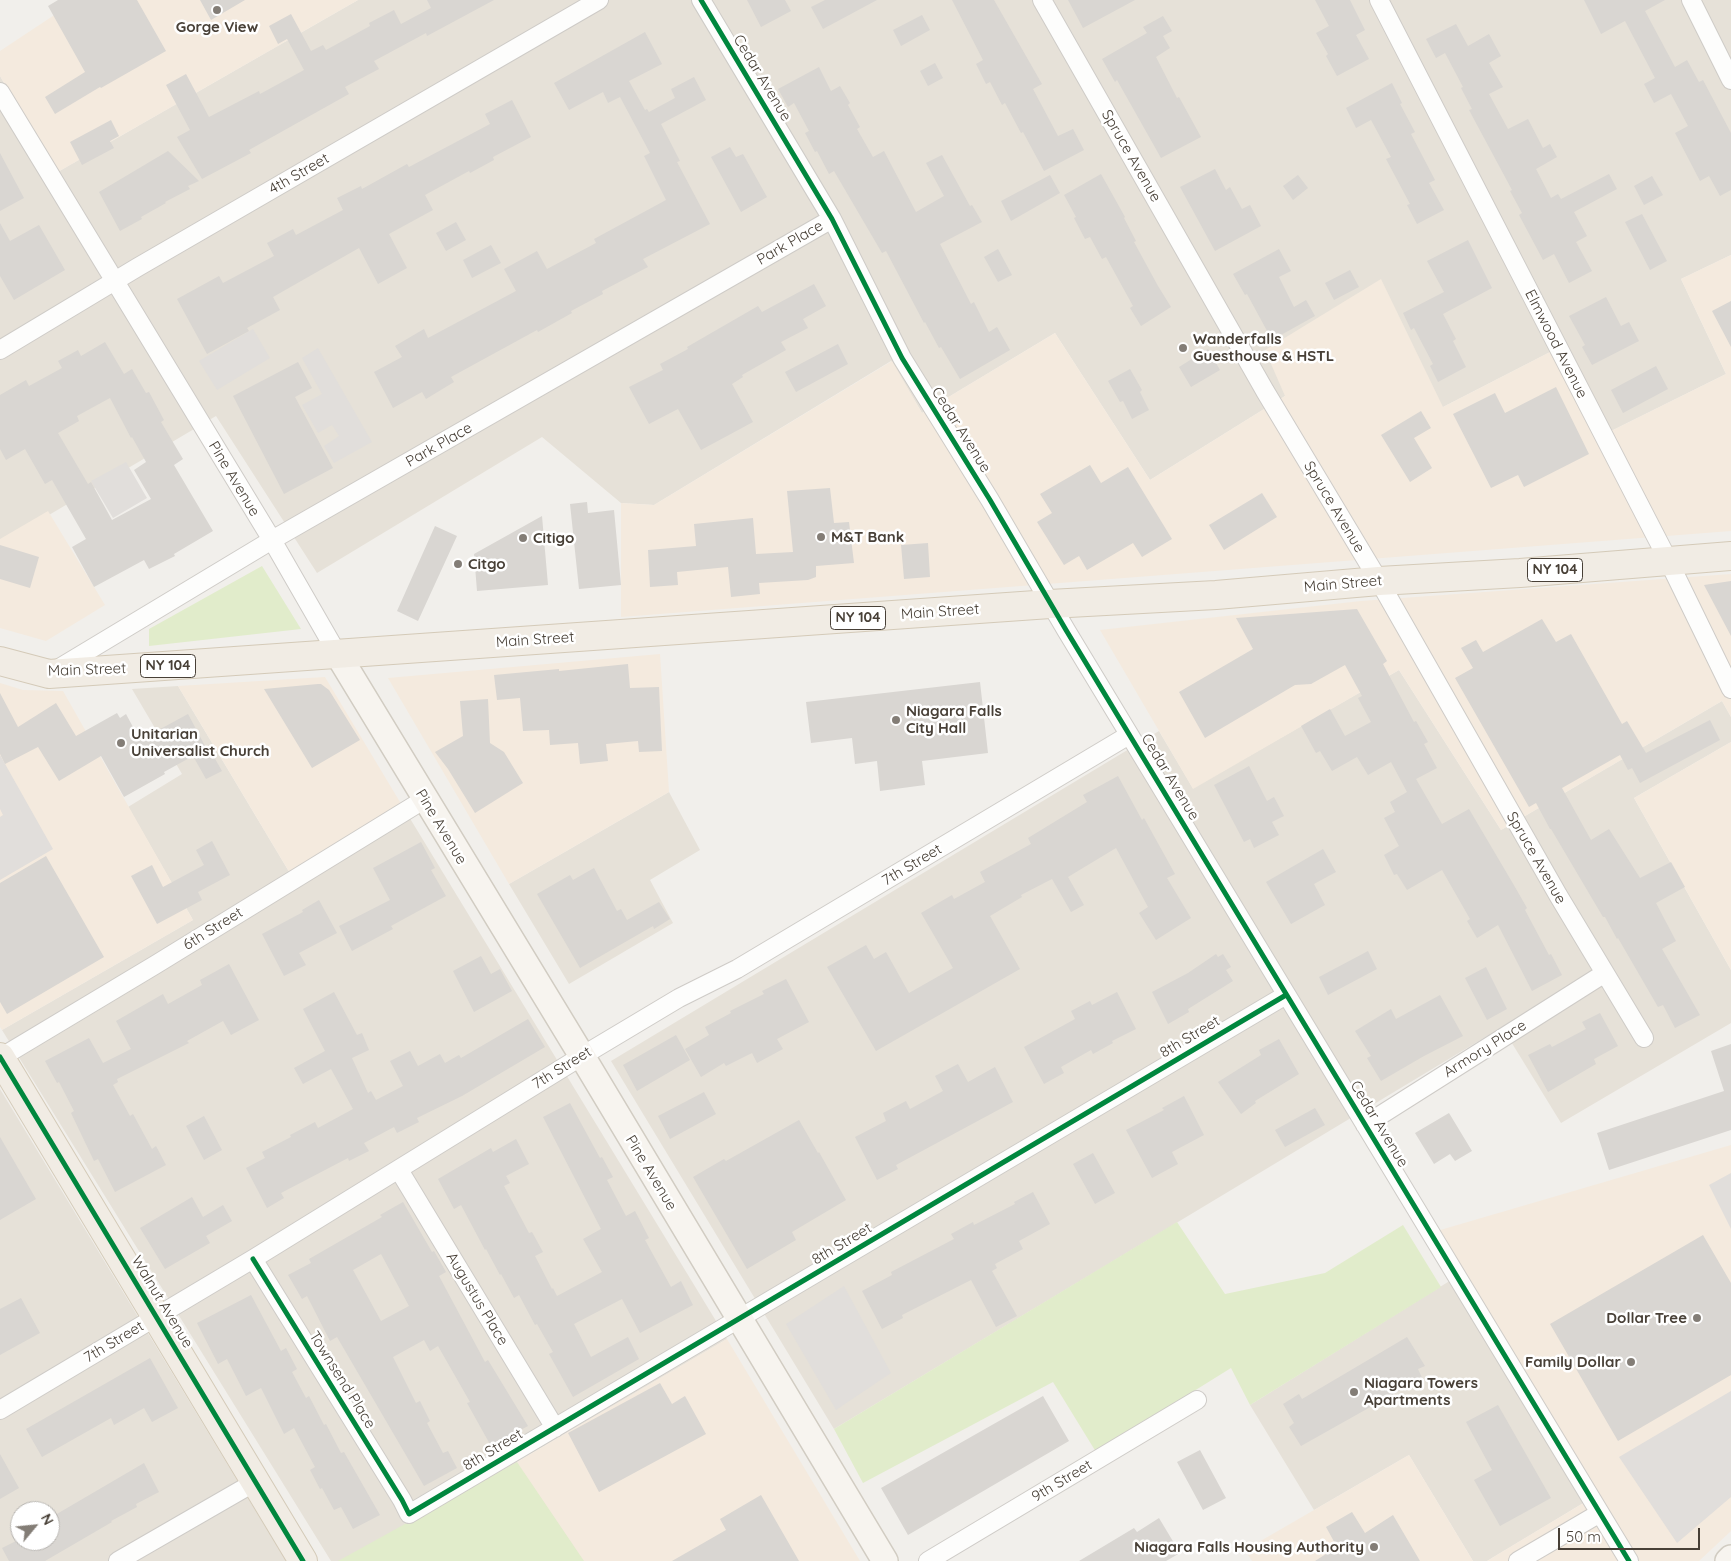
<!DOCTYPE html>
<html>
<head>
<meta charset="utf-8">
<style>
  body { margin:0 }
  #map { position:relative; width:1731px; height:1561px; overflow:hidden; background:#f1efeb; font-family:Quicksand,sans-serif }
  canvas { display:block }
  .north { position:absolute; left:10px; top:1501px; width:50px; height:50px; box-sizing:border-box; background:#fff; border:1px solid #b6b3af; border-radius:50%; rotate:62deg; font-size:14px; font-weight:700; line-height:20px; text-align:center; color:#484037 }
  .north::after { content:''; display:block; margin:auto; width:18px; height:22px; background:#837d76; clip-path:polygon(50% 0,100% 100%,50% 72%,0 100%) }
  .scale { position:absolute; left:1558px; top:1528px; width:142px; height:22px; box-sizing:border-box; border:2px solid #484037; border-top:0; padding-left:6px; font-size:15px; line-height:18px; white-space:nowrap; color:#484037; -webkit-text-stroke:4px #fff; paint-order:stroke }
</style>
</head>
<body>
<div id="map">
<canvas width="1731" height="1561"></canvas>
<div class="north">N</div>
<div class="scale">50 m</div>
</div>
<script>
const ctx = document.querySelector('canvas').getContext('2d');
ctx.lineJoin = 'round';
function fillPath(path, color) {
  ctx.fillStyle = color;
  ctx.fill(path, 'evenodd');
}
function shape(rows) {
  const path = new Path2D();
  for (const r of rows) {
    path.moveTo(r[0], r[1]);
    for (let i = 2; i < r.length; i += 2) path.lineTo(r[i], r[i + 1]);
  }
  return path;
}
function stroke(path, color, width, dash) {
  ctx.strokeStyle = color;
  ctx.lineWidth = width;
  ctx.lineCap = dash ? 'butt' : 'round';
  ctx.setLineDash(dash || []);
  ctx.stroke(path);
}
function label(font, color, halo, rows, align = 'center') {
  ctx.font = font + ' Quicksand,sans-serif';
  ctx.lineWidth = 5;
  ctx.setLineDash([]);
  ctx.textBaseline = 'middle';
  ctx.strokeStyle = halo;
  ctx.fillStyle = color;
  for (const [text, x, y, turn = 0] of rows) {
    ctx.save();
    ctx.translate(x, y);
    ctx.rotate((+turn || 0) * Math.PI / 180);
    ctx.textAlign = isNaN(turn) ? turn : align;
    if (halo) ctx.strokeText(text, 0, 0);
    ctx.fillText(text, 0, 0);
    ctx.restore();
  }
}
fillPath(shape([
  [358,0,1731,0,1731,255,1681,279,1726,374,1603,435,1556,349,1443,407,1285,396,1150,480,1055,333,922,413,891,361,654,505,621,503,542,437,317,573,216,416,0,544,0,76,56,173],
  [1399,670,1501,830,1722,701,1731,717,1731,742,1634,798,1731,970,1731,1023,1561,1123,1502,1027,834,1429,611,1061,1159,731,1193,788],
  [178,686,291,875,403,807,727,1339,517,1462,574,1561,331,1561,2,1030,193,920,128,807,182,774,132,689],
  [669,792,700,850,650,880,673,923,569,984,509,884],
  [0,1089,286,1561,0,1561],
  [20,1511,50,1511,50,1541,20,1541],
  [1456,1277,1590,1499,1487,1561,1473,1561,1409,1455,1314,1510,1250,1405]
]), '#e6e1d8');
fillPath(shape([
  [77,0,358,0,56,173,0,76,0,51],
  [1731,255,1731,531,621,617,621,503,654,505,892,361,922,413,1055,333,1150,480,1285,396,1265,350,1381,279,1443,407,1556,349,1603,435,1726,374,1681,279],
  [48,511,105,605,46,641,0,628,0,539],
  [1731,574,1731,717,1722,701,1501,830,1399,670,1193,789,1100,630,1361,601],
  [660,654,669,792,509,884,388,678],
  [325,677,403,807,291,875,178,686],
  [0,683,23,690,63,691,193,920,2,1030,0,1027],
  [1731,742,1731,970,1634,798],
  [1731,1145,1731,1531,1699,1561,1487,1561,1590,1499,1430,1233],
  [727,1339,860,1561,574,1561,517,1462],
  [1409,1455,1473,1561,1252,1561,1245,1550]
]), '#f4eade');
fillPath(shape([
  [262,566,301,629,149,646,149,629],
  [1177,1222,1225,1294,1325,1273,1403,1225,1441,1287,1250,1405,1231,1368,1096,1452,1053,1382,863,1483,834,1429],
  [517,1462,584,1561,338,1561]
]), '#e1eccb');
fillPath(shape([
  [253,329,270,358,217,390,199,361],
  [318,348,372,442,334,463,324,446,339,436,332,425,318,433,302,405,322,394,302,358],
  [126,462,147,498,113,518,91,481],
  [0,755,53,849,0,880,0,817,3,815,0,809],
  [1731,1173,1731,1229,1709,1185],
  [844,1286,891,1373,836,1410,786,1324],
  [1731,1391,1731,1497,1677,1543,1619,1457]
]), '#e1dedb');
fillPath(shape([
  [58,0,137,0,166,51,101,88,100,87,55,114,45,97,85,72,48,6],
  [200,0,245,0,211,20],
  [427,0,494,0,427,36,426,33,374,61,379,69,345,87,349,94,249,150,251,153,202,179,177,137,190,130,166,85,186,74,209,117,259,91,260,94,304,70,287,39,278,44,269,26,291,14,311,51,323,45,326,50,370,26,369,23,394,10,401,24,431,8],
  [747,0,785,0,791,11,761,27],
  [825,0,877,0,823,29,811,7],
  [952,0,994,0,1042,84,1033,89,1058,136,1073,129,1084,150,1044,171,1023,132,1021,133,1005,103,1002,105,990,82,986,84,976,64,983,60],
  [1068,0,1135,0,1083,28],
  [1315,0,1350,0,1365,30,1356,35,1369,59,1337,76,1326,56,1328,54,1316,33,1329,26],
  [1584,0,1665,0,1645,11,1675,67,1687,60,1699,82,1703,80,1731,133,1731,190,1720,196,1709,176,1700,181,1675,133,1688,126,1671,94,1654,103,1644,84,1655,78,1625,21,1601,34],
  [922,15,930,30,901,46,893,30],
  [1163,16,1172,31,1163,36,1170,48,1156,57,1177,98,1179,97,1201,137,1161,158,1117,80,1115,82,1102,59,1147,33,1143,27],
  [1456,24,1468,46,1489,34,1501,56,1489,63,1503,87,1489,94,1508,129,1528,119,1543,148,1550,144,1557,157,1536,169,1551,198,1558,194,1561,199,1609,174,1617,189,1574,212,1587,236,1576,242,1592,271,1569,283,1554,254,1543,260,1519,215,1522,213,1510,191,1512,190,1469,110,1472,109,1461,88,1463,87,1445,53,1436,58,1426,39],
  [645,32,662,64,629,81,645,110,647,109,649,112,675,98,671,89,694,77,706,100,661,124,680,161,677,162,710,224,643,259,648,267,602,291,603,294,571,311,572,313,538,332,537,330,451,377,454,382,426,399,422,392,393,408,374,372,402,357,395,346,424,329,428,338,516,291,504,269,537,251,547,269,596,243,594,239,666,200,644,156,650,153,620,97,608,103,603,92,569,110,554,83],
  [935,63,943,78,928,86,920,71],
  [819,67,831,91,840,86,850,103,848,105,860,127,857,129,873,157,884,151,916,212,944,196,926,163,942,155,970,206,972,205,982,222,940,244,971,304,974,302,989,332,997,327,1010,350,960,379,941,347,939,348,925,322,924,323,886,251,882,253,834,171,829,174,817,151,815,152,805,133,809,131,794,103,788,107,778,89],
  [1392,83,1402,103,1400,104,1415,132,1411,134,1435,180,1429,183,1444,210,1417,224,1407,205,1410,204,1386,159,1391,157,1371,120,1356,128,1346,108],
  [512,100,531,137,493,157,494,160,470,173,469,171,425,195,433,210,389,234,407,268,378,284,359,248,273,297,280,310,247,328,249,331,207,354,177,299,219,276,223,283,274,256,267,243,293,229,296,235,343,210,337,198,361,186,362,189,407,164,409,167,490,124,485,114],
  [111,120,119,136,110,141,114,148,82,165,70,142],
  [730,147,736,157,743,154,767,197,741,212,711,157],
  [168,151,199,181,188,186,190,189,165,202,166,203,141,217,142,219,120,231,99,192],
  [0,153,24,198,0,211],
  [1215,169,1226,190,1230,187,1242,209,1250,205,1261,226,1215,251,1180,187],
  [1101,174,1125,217,1124,218,1136,241,1134,242,1158,286,1171,307,1141,326,1130,308,1133,306,1106,257,1102,259,1090,237,1085,239,1074,218,1076,217,1064,195],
  [1050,175,1060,193,1011,221,1001,201],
  [1298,175,1308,188,1293,200,1283,186],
  [1652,176,1663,195,1644,205,1634,186],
  [1642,214,1667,261,1650,270,1625,222],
  [456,222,466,240,446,251,436,233],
  [0,223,10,241,39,225,65,270,14,300,0,276],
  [1468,240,1492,288,1443,314,1456,339,1453,341,1466,367,1438,382,1430,366,1433,364,1414,328,1411,330,1403,313,1444,292,1427,261],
  [491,245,501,263,472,278,463,260],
  [998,249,1012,275,998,282,984,257],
  [1279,249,1291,271,1279,277,1294,307,1306,300,1315,316,1272,340,1247,294,1245,295,1233,274],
  [1350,270,1359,287,1334,300,1325,283],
  [814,284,826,306,803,319,808,328,781,342,786,350,742,375,743,377,732,384,753,422,701,450,678,409,649,424,629,387,663,370,660,364,688,349,687,347,758,306,762,312],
  [1606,297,1621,326,1629,322,1639,341,1592,365,1582,347,1585,345,1569,316],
  [1731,301,1731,347,1712,311],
  [105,342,124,374,132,369,146,393,149,392,164,420,161,422,183,459,174,465,213,531,174,554,175,556,149,569,144,560,94,587,72,547,86,539,52,480,45,484,25,449,6,460,0,449,0,395,26,380,29,386,62,368,58,361,78,350,81,356],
  [110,398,131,438,132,437,146,462,134,470,151,499,112,520,91,482,88,484,58,433,79,421,77,416],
  [838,344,848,364,796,392,785,372],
  [1208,349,1220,370,1191,387,1179,367],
  [298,362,312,388,295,397,333,468,284,494,233,396],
  [1656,366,1668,389,1623,413,1611,390],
  [1130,369,1142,390,1140,392,1149,410,1132,419,1123,401,1120,402,1108,381],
  [1556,387,1589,454,1524,487,1518,475,1491,488,1453,414,1495,393,1505,413],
  [1421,411,1431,428,1414,438,1432,468,1410,482,1381,435],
  [1090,465,1101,483,1128,467,1172,539,1142,557,1133,543,1087,570,1079,556,1064,565,1037,522,1052,513,1040,494],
  [830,488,834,523,849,522,854,563,816,566,816,577,808,580,759,583,760,594,731,597,728,567,677,572,678,585,650,587,648,550,696,546,694,524,753,518,756,554,793,552,787,491],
  [1262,493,1277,517,1224,550,1209,525],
  [587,502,588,513,614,510,621,585,579,589,570,504],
  [542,516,548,585,477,591,474,554],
  [435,526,457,536,418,621,397,611],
  [928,543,930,577,904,579,901,545],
  [0,545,39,557,30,588,0,579],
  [1731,581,1731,636,1704,585],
  [1357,609,1387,661,1383,664,1414,722,1416,721,1428,742,1424,744,1437,768,1416,779,1442,824,1469,809,1515,887,1527,908,1525,910,1549,955,1551,954,1562,975,1532,991,1498,925,1477,938,1467,921,1470,919,1442,870,1407,890,1397,874,1394,875,1384,855,1399,846,1384,818,1395,812,1390,802,1407,792,1391,762,1368,775,1357,757,1332,771,1320,751,1316,753,1301,726,1330,709,1345,736,1371,722,1358,698,1362,696,1345,665,1311,684,1295,685,1205,738,1179,692,1253,649,1236,618],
  [1542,619,1556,642,1571,634,1622,724,1627,721,1646,753,1710,720,1720,740,1640,783,1632,768,1628,770,1620,755,1562,788,1591,840,1609,829,1640,878,1671,862,1685,887,1656,903,1676,941,1662,949,1700,1015,1675,1028,1663,1005,1658,1007,1618,938,1617,939,1605,917,1603,917,1551,829,1550,829,1536,803,1529,807,1455,678,1473,668,1461,648,1476,640,1483,652],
  [628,664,630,688,659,687,662,751,639,752,638,741,606,744,608,761,580,764,578,743,550,745,549,730,523,731,520,698,497,700,494,675,559,669,559,671],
  [980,682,988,753,922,761,925,785,880,791,877,761,855,764,852,738,811,743,806,702],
  [318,684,321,684,329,690,360,740,312,768,264,689],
  [0,693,18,727,56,703,76,736,117,713,120,718,126,714,140,740,188,714,212,759,214,757,222,771,206,779,193,756,164,772,165,774,124,797,101,756,59,781,38,747,5,764,0,754],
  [488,699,490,743,504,752,523,783,475,813,448,769,435,752,463,736,460,701],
  [1249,766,1267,801,1274,797,1284,816,1272,822,1279,835,1254,848,1250,839,1244,842,1214,785],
  [1118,776,1142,820,1144,818,1175,874,1167,878,1191,918,1156,940,1139,913,1148,907,1116,848,1068,877,1084,905,1071,912,1052,879,1021,895,1022,897,990,916,1020,969,876,1051,827,967,866,945,874,959,886,952,909,993,953,968,921,913,952,895,954,899,985,882,980,872,1031,844,1028,838,1087,802,1083,795],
  [212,841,230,875,198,892,202,900,157,924,131,876,152,865,163,887,204,865,196,850],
  [421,842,435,868,431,870,446,896,391,926,393,929,352,951,339,926,390,900,373,868],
  [1323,849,1336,872,1314,884,1325,905,1291,924,1266,882],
  [46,856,104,957,7,1014,0,1002,0,883],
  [594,868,617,911,621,909,627,920,659,902,670,919,654,929,653,926,580,968,537,894,570,875,573,880],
  [319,900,337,933,299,953,306,965,284,976,262,934,303,912,302,910],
  [1368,951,1377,969,1328,995,1319,977],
  [1216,954,1218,957,1223,954,1231,967,1226,970,1233,981,1188,1009,1189,1012,1168,1024,1152,992,1188,973],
  [481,956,491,974,500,969,512,991,474,1012,453,971],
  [229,964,259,1020,231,1035,223,1021,187,1041,189,1043,117,1079,118,1082,113,1085,130,1116,133,1114,152,1149,156,1146,166,1165,115,1192,98,1159,94,1161,71,1113,74,1111,59,1082,57,1083,45,1061,89,1038,103,1063,131,1049,116,1021,163,994,168,1004,202,985,200,980],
  [1486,967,1507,1009,1487,1020,1465,978],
  [786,979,809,1022,777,1039,783,1049,757,1063,752,1053,726,1066,724,1063,701,1077,685,1049,709,1035,705,1027,731,1013,730,1011,764,994,762,991],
  [334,992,357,1035,362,1033,369,1050,352,1058,368,1093,371,1091,376,1100,403,1086,390,1061,410,1051,418,1066,440,1054,445,1063,459,1055,461,1058,528,1019,545,1047,462,1096,417,1118,419,1122,397,1133,394,1127,364,1143,369,1151,349,1161,348,1158,281,1193,284,1198,267,1208,246,1168,265,1158,262,1152,291,1137,290,1135,315,1122,318,1128,353,1109,331,1069,303,1084,294,1068,325,1051,303,1009],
  [1117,992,1136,1029,1112,1041,1113,1043,1093,1054,1091,1050,1061,1067,1064,1073,1044,1084,1024,1047,1075,1019,1071,1011,1090,1001,1092,1005],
  [1440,995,1463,1036,1424,1056,1381,1081,1367,1058,1371,1056,1355,1031,1391,1009,1396,1019],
  [1600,1013,1618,1046,1594,1059,1596,1064,1548,1092,1528,1055,1550,1044,1552,1047,1586,1029,1582,1022],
  [676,1035,690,1060,637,1091,623,1065],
  [1279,1039,1299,1074,1255,1101,1256,1103,1241,1114,1218,1082,1261,1055,1259,1050],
  [1731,1044,1731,1130,1609,1170,1597,1133,1724,1091,1711,1051],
  [958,1064,968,1082,995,1067,1013,1102,896,1165,898,1169,877,1180,855,1137,886,1121,883,1113,906,1101,910,1109,943,1091,935,1076],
  [704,1092,716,1114,670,1139,658,1116],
  [1184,1096,1204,1135,1172,1152,1178,1164,1152,1178,1126,1130,1164,1110,1162,1108],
  [570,1103,600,1158,602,1157,613,1177,607,1180,626,1216,635,1211,649,1238,645,1240,671,1287,681,1281,693,1305,640,1333,622,1299,574,1324,591,1357,628,1337,639,1359,573,1397,549,1354,553,1352,537,1324,535,1325,519,1295,514,1298,501,1274,500,1275,486,1249,485,1250,461,1205,454,1209,438,1179,491,1148,493,1152,516,1139,529,1164,506,1176,510,1183,504,1186,529,1233,532,1232,543,1252,535,1256,552,1289,553,1288,557,1296,602,1272,583,1239,601,1229,543,1117],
  [1315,1108,1325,1125,1285,1147,1275,1130],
  [1449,1113,1472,1151,1455,1161,1450,1154,1434,1164,1415,1133],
  [204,1116,222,1150,204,1160,186,1126],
  [799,1120,818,1153,819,1152,846,1200,792,1232,796,1240,747,1269,693,1177,724,1159,726,1161],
  [0,1137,36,1199,0,1220],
  [1093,1153,1115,1193,1095,1204,1073,1164],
  [1033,1192,1050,1224,1019,1241,1023,1249,995,1264,997,1268,992,1271,1017,1316,996,1327,971,1280,902,1315,903,1318,882,1329,862,1291,892,1275,891,1272,954,1239,951,1234,973,1222,974,1225,1015,1204,1014,1202],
  [192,1197,203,1217,223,1205,232,1221,206,1236,210,1243,165,1269,140,1228],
  [403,1202,432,1252,434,1251,446,1272,439,1276,485,1362,488,1360,528,1426,491,1446,467,1403,470,1402,438,1346,430,1351,424,1340,393,1357,416,1403,420,1401,430,1421,427,1423,443,1453,448,1451,457,1468,424,1486,337,1337,330,1341,307,1296,302,1299,288,1275,311,1263,309,1259,382,1217,380,1215],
  [381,1254,409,1306,381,1321,353,1270],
  [1703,1235,1731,1283,1731,1375,1618,1441,1550,1324],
  [251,1295,281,1351,286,1348,297,1369,292,1372,306,1398,309,1396,324,1425,326,1424,341,1453,344,1452,380,1515,353,1529,341,1507,334,1510,322,1488,320,1489,310,1470,315,1467,294,1428,284,1434,261,1388,246,1396,227,1359,218,1364,197,1323],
  [21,1298,40,1333,0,1355,0,1309],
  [1407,1337,1425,1366,1418,1369,1423,1380,1407,1389,1406,1387,1301,1446,1289,1427,1294,1423,1283,1404,1299,1394,1302,1399],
  [150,1358,178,1408,152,1422,144,1408,114,1425,111,1418,42,1457,26,1429],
  [660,1383,672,1404,685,1396,706,1434,599,1492,568,1433],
  [1043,1396,1069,1441,908,1535,881,1488],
  [1498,1405,1551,1498,1500,1526,1474,1480,1492,1470,1466,1422],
  [1200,1450,1226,1498,1203,1510,1177,1462],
  [0,1454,19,1488,0,1499],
  [144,1463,159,1492,136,1504,137,1507,111,1521,112,1522,45,1561,9,1561,2,1548,16,1541,49,1541,50,1542,50,1518],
  [761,1495,799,1561,672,1561,726,1530,720,1519],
  [1352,1512,1365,1533,1393,1515,1420,1561,1315,1561,1337,1547,1326,1527],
  [1159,1518,1180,1553,1166,1561,1079,1561,1134,1528,1137,1532]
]), '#d9d6d2');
const street = shape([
  [701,0,832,219,902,358,990,500,1066,630,1629,1561],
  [1042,0,1265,391,1379,581,1558,895,1644,1038],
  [1379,0,1668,560,1731,689],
  [1691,0,1731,80],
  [0,92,272,540,337,653],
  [0,350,138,267,599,0],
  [56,670,272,540,832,219],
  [0,1058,155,965,425,799],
  [1365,1125,1605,973],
  [399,1170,555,1428],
  [253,1259,402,1500,409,1514,1286,995],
  [0,1410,253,1259,582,1056,679,998,737,969,1129,735],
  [118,1561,255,1482],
  [928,1561,1197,1400],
  [1518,1561,1600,1513]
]);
const secondary = shape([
  [337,653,582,1056,885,1561],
  [1728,1561,1731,1558]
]);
const primary = shape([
  [0,661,49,674,1050,604,1216,595,1379,581,1520,573,1731,556],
  [0,1057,303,1561]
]);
stroke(street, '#cecbc7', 20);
stroke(secondary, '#d1ccc2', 28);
stroke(primary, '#d4cab8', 30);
stroke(street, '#fdfdfc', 18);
stroke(secondary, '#f7f4ef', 25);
stroke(primary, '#f1ece4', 28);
stroke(shape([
  [701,0,832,219,902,358,990,500,1066,630,1629,1561],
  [0,1057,303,1561],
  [253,1259,402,1500,409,1514,1286,995]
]), '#00873e', 5);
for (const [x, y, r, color] of [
  [217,10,5,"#837d76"],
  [1183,348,5,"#837d76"],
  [821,537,5,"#837d76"],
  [523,538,5,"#837d76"],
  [458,564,5,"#837d76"],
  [896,720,5,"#837d76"],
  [121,743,5,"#837d76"],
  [1697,1318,5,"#837d76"],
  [1631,1362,5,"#837d76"],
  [1354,1392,5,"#837d76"],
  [1374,1547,5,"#837d76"]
]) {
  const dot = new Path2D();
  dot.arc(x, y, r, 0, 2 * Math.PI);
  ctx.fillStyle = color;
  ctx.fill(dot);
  stroke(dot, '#fff', 2);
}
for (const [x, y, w] of [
  [1555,570,55],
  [858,618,55],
  [168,666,55]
]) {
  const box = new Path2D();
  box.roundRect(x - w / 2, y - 11.5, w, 23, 4);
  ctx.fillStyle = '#fff';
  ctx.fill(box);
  stroke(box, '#484037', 1);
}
label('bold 14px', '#484037', null, [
  ["NY 104",1555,570],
  ["NY 104",858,618],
  ["NY 104",168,666]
]);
label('bold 15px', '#484037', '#fff', [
  ["Gorge View",217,27,"center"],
  ["Wanderfalls",1193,339],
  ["Guesthouse & HSTL",1193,356],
  ["M&T Bank",831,537],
  ["Citigo",533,538],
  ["Citgo",468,564],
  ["Niagara Falls",906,711],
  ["City Hall",906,728],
  ["Unitarian",131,734],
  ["Universalist Church",131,751],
  ["Dollar Tree",1687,1318,"right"],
  ["Family Dollar",1621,1362,"right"],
  ["Niagara Towers",1364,1383],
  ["Apartments",1364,1400],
  ["Niagara Falls Housing Authority",1364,1547,"right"]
], 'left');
label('15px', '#484037', '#fff', [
  ["Cedar Avenue",762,78,59],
  ["Spruce Avenue",1131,156,60],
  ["4th Street",299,174,-30],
  ["Park Place",790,243,-30],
  ["Elmwood Avenue",1556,344,63],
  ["Cedar Avenue",961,430,58],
  ["Park Place",439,445,-30],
  ["Pine Avenue",234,479,59],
  ["Spruce Avenue",1334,507,59],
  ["Main Street",1343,584,-5],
  ["Main Street",940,612,-4],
  ["Main Street",535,640,-4],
  ["Main Street",87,670,-2],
  ["Cedar Avenue",1170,777,59],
  ["Pine Avenue",441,827,59],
  ["Spruce Avenue",1536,858,60],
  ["7th Street",912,865,-31],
  ["6th Street",213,929,-32],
  ["8th Street",1190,1037,-31],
  ["Armory Place",1485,1049,-32],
  ["7th Street",562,1068,-32],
  ["Cedar Avenue",1379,1124,59],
  ["Pine Avenue",651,1173,59],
  ["8th Street",842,1244,-31],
  ["Augustus Place",477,1299,59],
  ["Walnut Avenue",162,1302,59],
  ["7th Street",114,1342,-31],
  ["Townsend Place",342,1380,58],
  ["8th Street",493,1450,-31],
  ["9th Street",1062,1481,-31]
]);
</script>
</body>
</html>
